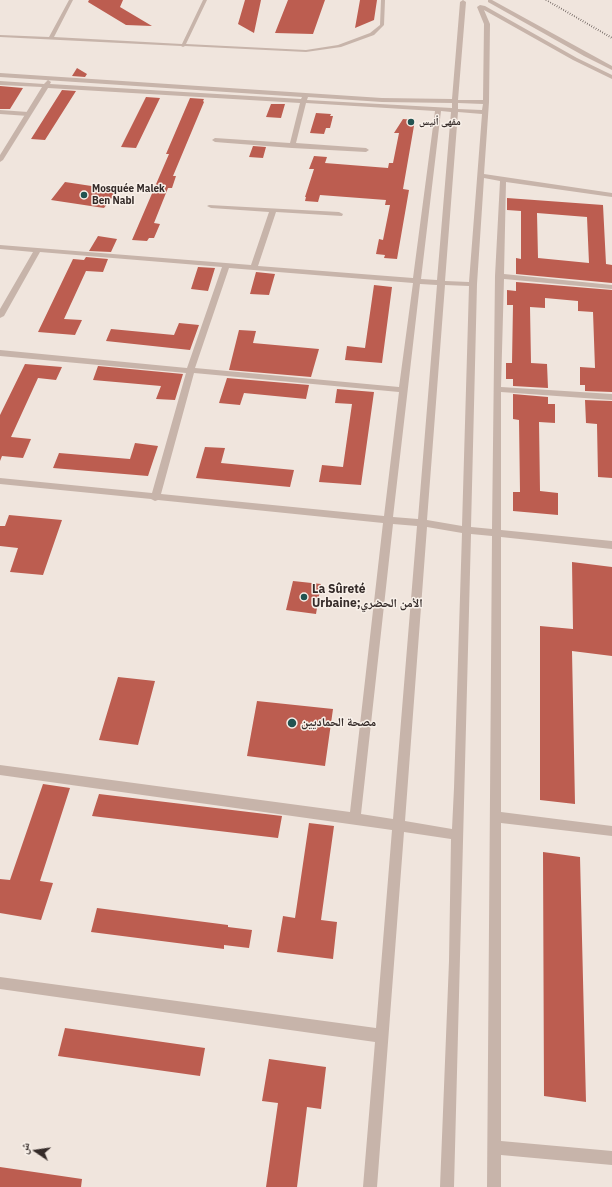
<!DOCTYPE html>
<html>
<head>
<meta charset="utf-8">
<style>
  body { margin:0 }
  #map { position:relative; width:612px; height:1187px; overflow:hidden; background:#f0e5dd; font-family:"IBM Plex Sans","Noto Naskh Arabic",sans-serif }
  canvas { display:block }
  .north { position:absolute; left:16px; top:1131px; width:40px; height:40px; -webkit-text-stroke:3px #f8f0e9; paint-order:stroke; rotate:283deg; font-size:11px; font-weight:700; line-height:16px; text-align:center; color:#352b29 }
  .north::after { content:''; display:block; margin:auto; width:14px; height:18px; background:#352b29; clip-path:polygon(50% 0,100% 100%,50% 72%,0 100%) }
</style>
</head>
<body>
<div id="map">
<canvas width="612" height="1187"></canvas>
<div class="north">ش</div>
</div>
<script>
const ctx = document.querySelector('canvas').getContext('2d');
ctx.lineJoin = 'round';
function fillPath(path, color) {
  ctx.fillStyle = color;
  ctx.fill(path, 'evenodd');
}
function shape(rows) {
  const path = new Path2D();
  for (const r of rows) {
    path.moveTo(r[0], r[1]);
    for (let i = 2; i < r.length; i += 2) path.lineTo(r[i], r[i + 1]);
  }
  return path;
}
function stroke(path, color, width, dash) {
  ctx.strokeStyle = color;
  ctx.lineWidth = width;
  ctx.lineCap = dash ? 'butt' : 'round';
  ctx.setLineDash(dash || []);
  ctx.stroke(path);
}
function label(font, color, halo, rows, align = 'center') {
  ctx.font = font + ' "IBM Plex Sans","Noto Naskh Arabic",sans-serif';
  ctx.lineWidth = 3;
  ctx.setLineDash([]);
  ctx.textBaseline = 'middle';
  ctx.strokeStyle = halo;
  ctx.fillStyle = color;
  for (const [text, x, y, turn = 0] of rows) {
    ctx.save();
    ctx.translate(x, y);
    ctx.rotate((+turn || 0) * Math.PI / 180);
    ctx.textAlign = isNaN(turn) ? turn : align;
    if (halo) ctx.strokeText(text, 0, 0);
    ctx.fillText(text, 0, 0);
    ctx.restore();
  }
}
fillPath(shape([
  [89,0,123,0,120,7,152,26,126,25,88,2],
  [245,0,261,0,254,33,238,24],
  [288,0,325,0,313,34,275,33],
  [360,0,377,0,374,20,355,28],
  [77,68,87,74,85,77,72,76],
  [0,86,23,88,10,109,0,109],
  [62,90,76,91,45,140,31,139],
  [146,97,160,98,136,148,121,147],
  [190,98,204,99,203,101,204,102,173,176,176,176,172,188,168,188,154,223,160,224,154,238,149,238,147,241,132,240,169,154,166,154],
  [271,104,285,104,281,118,266,117],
  [316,113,331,114,330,116,333,116,330,128,326,128,324,134,310,133],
  [403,119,415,120,403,189,409,190,397,259,384,258,385,255,376,254,379,239,383,240,390,205,385,205,386,200,320,195,318,202,305,201,306,197,305,197,314,169,309,169,314,156,327,157,325,163,388,168,389,163,393,163,399,133,394,133],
  [253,146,266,147,263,158,249,157],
  [65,182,118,190,104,208,51,200],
  [507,198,603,205,606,264,612,265,612,283,516,274,516,258,521,259,521,211,507,210],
  [537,213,587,217,589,263,538,258],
  [98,236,117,239,111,252,89,251],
  [86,257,108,259,103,272,86,271,64,319,82,320,75,335,38,332,73,259,84,260],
  [198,267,215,268,208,291,191,289],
  [256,272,275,274,269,295,250,294],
  [516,282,612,290,612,392,585,391,585,385,580,385,580,367,595,368,593,312,578,311,578,301,545,298,545,308,530,307,531,363,547,364,548,388,513,386,513,379,506,379,506,363,512,363,513,305,507,305,507,290,516,291],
  [374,285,392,287,382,363,345,360,347,346,365,348],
  [179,323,199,325,190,350,106,341,111,329,174,335],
  [239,330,256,331,253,343,319,349,311,377,229,370],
  [25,364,62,367,56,380,38,378,11,437,31,439,23,458,2,456,0,461,0,415],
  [98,366,183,374,175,400,156,399,161,386,93,380],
  [227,378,309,385,306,399,244,393,240,405,219,403],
  [337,389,374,392,361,485,319,482,322,465,343,467,352,404,335,403],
  [513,394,548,397,548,404,555,404,555,423,539,422,540,491,558,493,558,515,513,511,513,492,520,492,519,420,513,419],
  [585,400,612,401,612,478,598,477,597,424,586,423],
  [135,443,158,446,148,476,53,468,59,453,130,459],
  [205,447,225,448,221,463,294,470,290,487,196,478],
  [9,515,62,520,43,575,10,572,18,548,0,546,0,526,5,526],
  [572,562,612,567,612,656,572,651,575,804,540,800,540,626,573,629],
  [293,581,321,584,316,614,286,610],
  [118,677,155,681,138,745,99,740],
  [257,701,333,709,325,766,247,756],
  [43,784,70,788,40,881,53,883,41,920,0,913,0,879,10,880],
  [99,794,282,816,278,838,92,816],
  [309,823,334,826,321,920,337,922,333,959,277,952,283,916,295,918],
  [543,852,580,857,586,1102,544,1096],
  [97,908,228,925,228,927,252,930,249,948,224,945,224,949,91,932],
  [65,1028,205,1048,200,1076,58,1056],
  [269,1059,326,1067,321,1109,307,1107,297,1187,266,1187,278,1103,262,1101],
  [0,1167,82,1179,81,1187,0,1187]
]), '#bc5d50');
fillPath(shape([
  [69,0,73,0,54,37,182,44,203,0,207,0,186,44,306,50,338,45,370,33,380,25,381,0,385,0,384,25,374,35,341,47,306,52,185,46,183,47,181,46,0,37,0,35,49,37,69,0],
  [0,110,28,112,31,114,28,116,0,114,0,110]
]), '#c7b4aa');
fillPath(shape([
  [463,0,466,2,458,100,483,100,484,24,477,7,480,5,485,6,577,58,612,75,612,79,573,60,484,10,490,24,489,102,484,174,612,193,612,197,506,182,504,274,612,285,612,289,504,279,501,387,612,394,612,400,501,392,501,530,612,541,612,549,501,537,501,812,612,826,612,836,501,823,501,1141,612,1151,612,1165,501,1155,501,1187,487,1187,492,536,471,534,454,1187,440,1187,449,961,451,839,404,832,377,1187,363,1187,375,1042,0,989,0,977,376,1028,392,830,0,775,0,765,350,812,383,523,158,500,155,501,151,499,0,484,0,478,152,493,186,373,0,356,0,350,187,368,222,267,40,252,4,316,0,318,0,309,33,252,0,249,0,245,251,265,269,212,211,208,207,206,209,205,339,212,343,214,342,216,276,212,258,266,413,278,435,111,306,103,296,143,366,148,369,150,366,152,292,148,215,142,212,140,215,138,290,143,300,103,48,88,3,160,0,162,0,155,42,87,0,85,0,81,44,84,48,80,51,82,50,84,301,99,302,97,0,77,0,73,382,98,452,99,460,2,463,0],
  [308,97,382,102,452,103,452,108,307,100,308,97],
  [458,103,483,104,482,110,458,109,458,103],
  [441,111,451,112,437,280,421,279,441,111],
  [458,112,482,114,469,282,445,281,458,112],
  [484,178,500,181,495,276,492,529,471,527,477,284,484,178],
  [229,268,413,283,399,387,195,368,229,268],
  [420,284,437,285,418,519,393,517,420,284],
  [445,285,469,286,462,526,427,520,445,285],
  [194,373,399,392,384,516,161,494,194,373],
  [393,524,417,526,393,819,361,814,393,524],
  [427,527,462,533,454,788,452,829,405,821,427,527],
  [488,0,492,0,612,66,612,70,584,56,488,2,488,0]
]), '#c7b4aa');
stroke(shape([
  [546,0,612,38]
]), '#352b29', 2, [0.5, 2]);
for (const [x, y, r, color] of [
  [411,122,4,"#225351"],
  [84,195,4,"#225351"],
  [304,597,4,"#225351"],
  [292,723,5,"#225351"]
]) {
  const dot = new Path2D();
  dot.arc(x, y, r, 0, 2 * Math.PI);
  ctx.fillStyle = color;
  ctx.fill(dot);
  stroke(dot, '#f8f0e9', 1.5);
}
label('bold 10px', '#352b29', '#f8f0e9', [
  ["مقهى أنيس",419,122],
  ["Mosquée Malek",92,189],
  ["Ben Nabi",92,201]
], 'left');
label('bold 12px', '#352b29', '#f8f0e9', [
  ["La Sûreté",312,590],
  ["Urbaine;الأمن الحضري",312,604],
  ["مصحة الحماديين",301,723]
], 'left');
</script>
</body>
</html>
